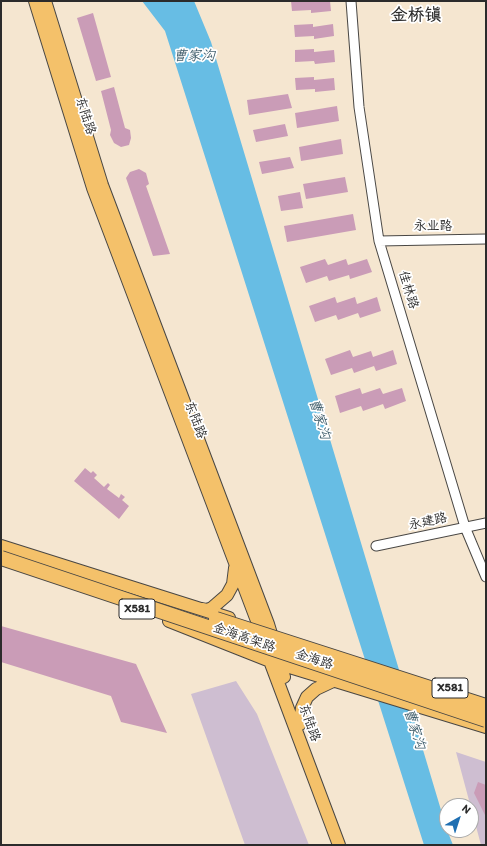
<!DOCTYPE html>
<html>
<head>
<meta charset="utf-8">
<style>
  body { margin:0 }
  #map { position:relative; width:487px; height:846px; overflow:hidden; background:#f5e6d0; font-family:Itim,sans-serif }
  canvas { display:block }
  .frame { position:absolute; inset:0; border:2px solid #2b2b2b; pointer-events:none }
  .north { position:absolute; left:439px; top:798px; width:40px; height:40px; box-sizing:border-box; background:#fff; border:1px solid #aaa; border-radius:50%; rotate:39deg; font-size:11px; font-weight:700; line-height:16px; text-align:center; color:#2b2b2b }
  .north::after { content:''; display:block; margin:auto; width:14px; height:18px; background:#1f6fb2; clip-path:polygon(50% 0,100% 100%,50% 72%,0 100%) }
</style>
</head>
<body>
<div id="map">
<canvas width="487" height="846"></canvas>
<div class="frame"></div>
<div class="north">N</div>
</div>
<script>
const ctx = document.querySelector('canvas').getContext('2d');
ctx.lineJoin = 'round';
function fillPath(path, color) {
  ctx.fillStyle = color;
  ctx.fill(path, 'evenodd');
}
function shape(rows) {
  const path = new Path2D();
  for (const r of rows) {
    path.moveTo(r[0], r[1]);
    for (let i = 2; i < r.length; i += 2) path.lineTo(r[i], r[i + 1]);
  }
  return path;
}
function stroke(path, color, width, dash) {
  ctx.strokeStyle = color;
  ctx.lineWidth = width;
  ctx.lineCap = dash ? 'butt' : 'round';
  ctx.setLineDash(dash || []);
  ctx.stroke(path);
}
function label(font, color, halo, rows, align = 'center') {
  ctx.font = font + ' Itim,"LXGW WenKai TC",sans-serif';
  ctx.lineWidth = 3.5;
  ctx.setLineDash([]);
  ctx.textBaseline = 'middle';
  ctx.strokeStyle = halo;
  ctx.fillStyle = color;
  for (const [text, x, y, turn = 0] of rows) {
    ctx.save();
    ctx.translate(x, y);
    ctx.rotate((+turn || 0) * Math.PI / 180);
    ctx.textAlign = isNaN(turn) ? turn : align;
    if (halo) ctx.strokeText(text, 0, 0);
    ctx.fillText(text, 0, 0);
    ctx.restore();
  }
}
fillPath(shape([
  [236,681,257,714,309,845,245,845,191,694],
  [456,752,486,762,486,845,481,845]
]), '#cebed1');
fillPath(shape([
  [142,1,194,1,211,42,447,830,453,845,424,845,165,31]
]), '#67bde4');
fillPath(shape([
  [291,1,330,1,331,11,311,13,311,10,292,11],
  [93,13,111,77,96,81,77,18],
  [313,24,313,27,333,24,334,36,314,39,314,36,295,37,294,25],
  [314,49,314,52,334,50,335,62,315,64,314,61,295,62,295,50],
  [314,77,314,80,334,78,335,90,315,92,315,89,296,90,295,78],
  [114,87,125,128,130,130,131,138,129,145,121,147,114,143,110,135,111,130,101,91],
  [288,94,292,108,249,115,247,100],
  [337,106,339,121,297,128,295,113],
  [285,124,288,136,256,142,253,130],
  [341,139,343,154,301,161,299,147],
  [290,157,294,168,262,174,259,162],
  [139,169,146,173,149,184,146,186,170,254,153,256,126,178,130,172],
  [345,177,348,192,306,199,303,184],
  [300,192,303,208,281,211,278,196],
  [353,214,356,230,287,242,284,226],
  [325,259,328,265,346,259,348,265,367,259,372,272,350,279,349,275,329,281,327,276,306,283,300,267],
  [335,297,337,303,355,297,357,304,377,297,381,311,360,318,358,313,338,320,336,315,315,322,309,306],
  [350,350,353,357,371,351,373,357,393,350,397,364,376,371,374,366,354,373,352,368,331,375,325,359],
  [360,388,362,394,380,388,383,394,402,388,406,401,385,409,383,404,363,411,361,406,340,413,335,396],
  [85,468,91,473,93,471,97,475,94,478,104,487,108,483,110,485,107,489,119,498,121,494,125,497,122,500,129,506,119,519,74,481],
  [1,626,136,664,167,733,121,722,111,696,1,662],
  [478,782,486,785,486,817,474,793]
]), '#ca9cb7');
const minor = shape([
  [351,1,359,107,379,241,465,527,486,577],
  [379,241,486,239],
  [376,546,486,523]
]);
const major = shape([
  [35,1,93,188,256,618,270,661,339,845],
  [45,1,102,185,268,624,284,677],
  [1,546,229,618],
  [202,609,207,610,212,608,227,595,233,584,235,568],
  [169,621,270,661,486,727],
  [300,724,302,708,307,697,316,689,333,681]
]);
stroke(minor, '#494744', 11);
stroke(major, '#494744', 14);
stroke(minor, '#fff', 9);
stroke(major, '#f4c16a', 12);
const highwayBridge = shape([
  [1,558,486,720],
  [216,619,486,706]
]);
stroke(highwayBridge, '#494744', 16, []);
stroke(highwayBridge, '#f4c16a', 14);
for (const [x, y, w] of [
  [137,609,36],
  [450,688,36]
]) {
  const box = new Path2D();
  box.roundRect(x - w / 2, y - 10, w, 20, 3);
  ctx.fillStyle = '#fff';
  ctx.fill(box);
  stroke(box, '#2b2b2b', 1);
}
label('bold 12px', '#2b2b2b', null, [
  ["X581",137,609],
  ["X581",450,688]
]);
label('13px', '#2b2b2b', '#fff', [
  ["东陆路",85,116,72],
  ["永业路",433,227],
  ["佳林路",408,290,73],
  ["东陆路",195,420,69],
  ["永建路",428,522,-12],
  ["金海高架路",244,638,19],
  ["金海路",314,660,18],
  ["东陆路",309,723,70]
]);
label('italic 14px', '#405e6c', '#fff', [
  ["曹家沟",194,56],
  ["曹家沟",319,419,73],
  ["曹家沟",414,729,73]
]);
label('bold 17px', '#2b2b2b', '#fff', [
  ["金桥镇",416,16]
]);
</script>
</body>
</html>
